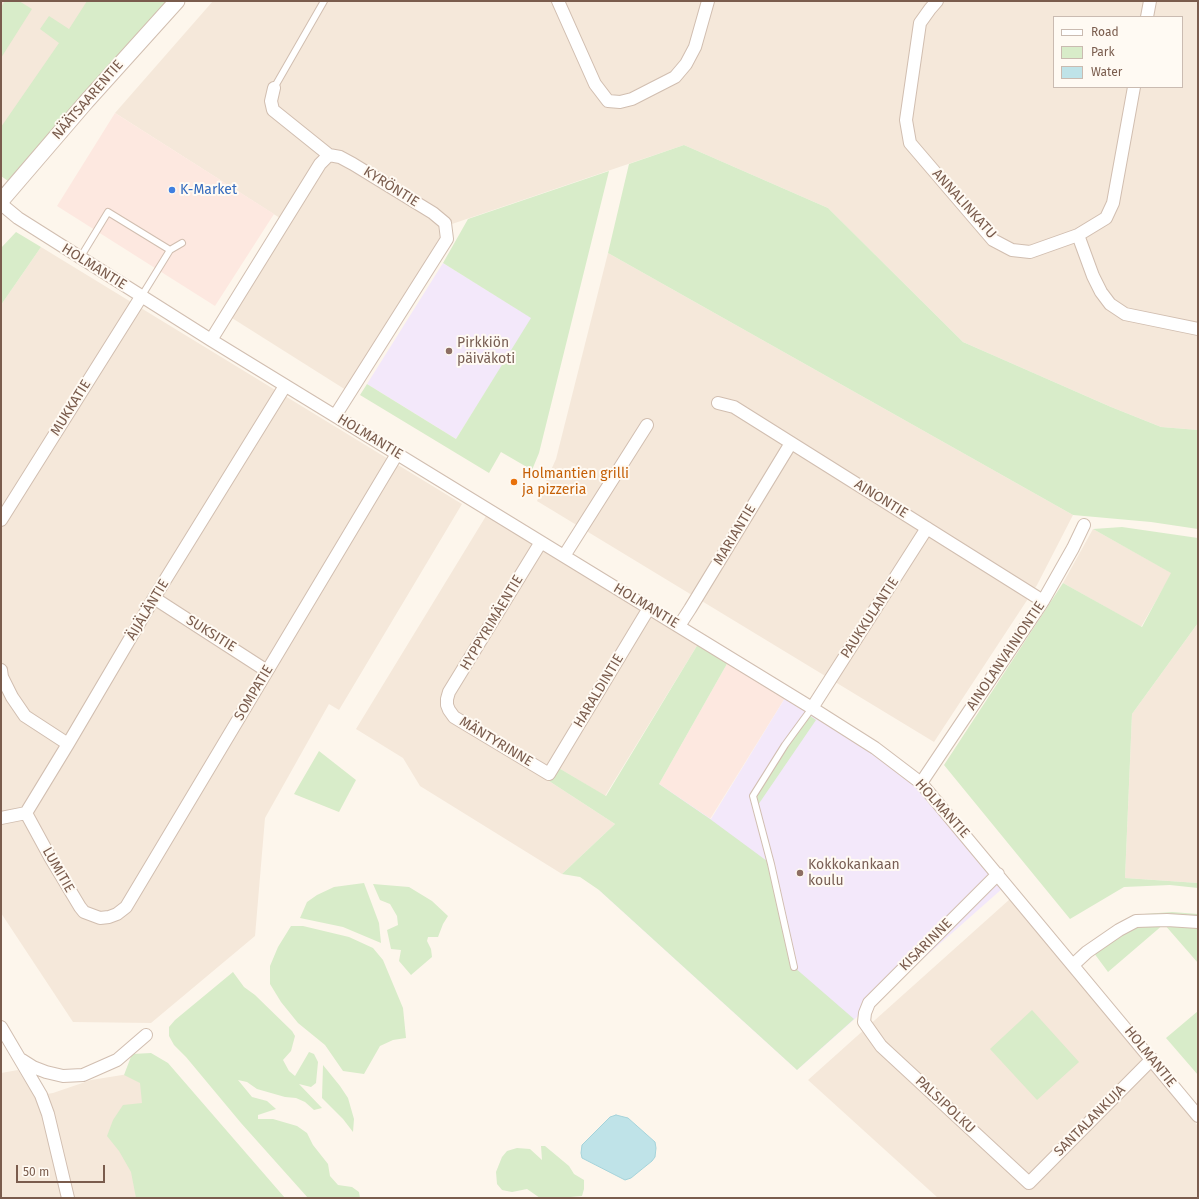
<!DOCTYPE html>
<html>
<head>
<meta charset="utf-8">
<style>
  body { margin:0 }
  #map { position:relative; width:1199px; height:1199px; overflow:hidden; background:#fdf6ec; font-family:"Fira Sans",sans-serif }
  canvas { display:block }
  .frame { position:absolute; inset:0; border:2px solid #7a5c4d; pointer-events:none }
  .legend { position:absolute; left:1053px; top:16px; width:130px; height:72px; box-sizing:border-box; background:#fffaf3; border:1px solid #cabbb1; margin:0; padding:5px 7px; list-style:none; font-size:12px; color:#7a5c4d }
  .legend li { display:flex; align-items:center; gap:8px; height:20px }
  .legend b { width:20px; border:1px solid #cabbb1 }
  .scale { position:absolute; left:16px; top:1165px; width:89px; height:18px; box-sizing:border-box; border:2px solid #7a5c4d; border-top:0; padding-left:5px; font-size:12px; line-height:14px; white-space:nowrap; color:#7a5c4d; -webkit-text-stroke:3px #fffaf3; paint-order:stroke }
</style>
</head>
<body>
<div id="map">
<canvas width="1199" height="1199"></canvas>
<div class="frame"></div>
<ul class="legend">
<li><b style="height:5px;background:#fff"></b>Road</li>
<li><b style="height:11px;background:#d8ecc9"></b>Park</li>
<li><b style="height:11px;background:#bfe3e8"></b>Water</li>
</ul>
<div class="scale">50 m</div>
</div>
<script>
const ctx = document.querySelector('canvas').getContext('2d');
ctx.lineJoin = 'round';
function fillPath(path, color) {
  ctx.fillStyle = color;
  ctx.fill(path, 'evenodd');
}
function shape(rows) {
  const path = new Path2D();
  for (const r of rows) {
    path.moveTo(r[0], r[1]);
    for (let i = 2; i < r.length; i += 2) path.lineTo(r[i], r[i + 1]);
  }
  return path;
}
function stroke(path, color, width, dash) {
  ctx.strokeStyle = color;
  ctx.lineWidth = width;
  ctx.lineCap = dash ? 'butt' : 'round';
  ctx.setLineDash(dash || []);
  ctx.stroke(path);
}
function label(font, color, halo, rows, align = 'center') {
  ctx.font = font + ' "Fira Sans",sans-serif';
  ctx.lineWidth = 4;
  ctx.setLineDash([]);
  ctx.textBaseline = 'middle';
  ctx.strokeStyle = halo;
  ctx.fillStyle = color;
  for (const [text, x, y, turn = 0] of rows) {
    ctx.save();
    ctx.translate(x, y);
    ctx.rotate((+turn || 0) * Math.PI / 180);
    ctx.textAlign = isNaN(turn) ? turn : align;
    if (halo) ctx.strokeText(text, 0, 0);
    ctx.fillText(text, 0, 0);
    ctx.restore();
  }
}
fillPath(shape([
  [1,1,146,1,1,156],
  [213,1,1198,1,1198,430,1161,427,1111,407,963,342,828,208,684,145,452,224,346,390,224,313,283,220,115,113],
  [1054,17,1182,17,1182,87,1054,87],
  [41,247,462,504,339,710,329,704,265,818,255,936,151,1023,73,1022,1,913,1,305],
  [608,253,1073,515,1037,585,934,742,537,501,556,459],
  [486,516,698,644,605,796,557,767,549,781,615,824,562,874,420,786,403,758,356,729],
  [1093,529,1172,573,1141,627,1063,583],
  [1198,623,1198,883,1125,878,1132,714],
  [1010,899,1198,1126,1198,1198,938,1198,808,1080],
  [18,1070,34,1096,53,1093,91,1080,141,1072,163,1198,1,1198,1,1073]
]), '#f5e8da');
fillPath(shape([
  [115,113,274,214,215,306,57,206],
  [728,662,785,698,710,819,659,784]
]), '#fde8e0');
fillPath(shape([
  [443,263,532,318,456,439,367,384],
  [785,698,871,752,918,785,1003,888,797,1070,599,890,659,784,711,819]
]), '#f3e8fa');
fillPath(shape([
  [5,1,19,1,32,9,1,58,1,7],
  [87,1,168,1,8,181,1,176,1,127,59,43,40,29,49,16,69,29],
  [684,145,828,208,963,342,1111,407,1161,427,1198,430,1198,529,1151,522,1073,515,608,253,629,164],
  [609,171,539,453,532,470,501,452,489,473,360,395,367,384,456,439,531,318,443,263,468,219],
  [16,232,41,247,1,305,1,248],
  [1122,527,1198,538,1198,623,1132,714,1125,878,1198,883,1198,888,1170,885,1124,887,1070,919,944,765,1063,583,1142,627,1171,573,1093,529],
  [698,644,728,662,659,784,710,819,771,864,794,967,854,1019,797,1070,599,890,580,877,562,874,615,824,549,781,557,767,606,796],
  [809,715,816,720,758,805,756,796],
  [319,751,356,780,339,812,294,794],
  [364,883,379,923,381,943,343,927,300,918,307,902,317,895,334,887],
  [373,884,409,887,432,901,448,916,443,924,438,937,428,937,427,941,431,949,432,957,411,975,399,961,401,950,391,949,387,930,398,925,397,916,390,904,380,900],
  [1172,912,1198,914,1198,963,1164,924,1108,972,1088,945,1117,927,1144,914],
  [291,926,303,926,349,937,373,948,383,960,403,1008,406,1038,393,1040,380,1046,364,1074,343,1071,325,1045,298,1023,281,1002,270,984,270,966,278,947],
  [233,972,244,987,255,995,292,1031,295,1036,291,1051,283,1060,289,1071,295,1076,309,1052,314,1054,318,1062,316,1083,311,1087,299,1084,322,1108,314,1110,305,1102,296,1098,285,1097,257,1089,247,1082,238,1080,252,1097,267,1101,276,1109,258,1115,258,1119,273,1119,297,1126,307,1133,313,1145,328,1164,330,1176,338,1185,352,1187,359,1192,360,1198,308,1198,241,1123,186,1057,174,1045,169,1036,169,1027,175,1020],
  [1032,1010,1079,1062,1037,1100,990,1049],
  [1198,1011,1198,1075,1166,1038],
  [151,1053,168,1063,285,1198,136,1198,131,1172,119,1151,107,1136,113,1120,123,1105,142,1103,140,1083,124,1075,132,1054],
  [323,1065,340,1086,348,1098,354,1119,353,1132,343,1119,322,1098],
  [541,1146,545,1146,569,1166,574,1174,584,1180,584,1189,582,1196,570,1197,570,1198,540,1198,527,1189,512,1192,502,1190,497,1184,496,1172,502,1157,507,1151,517,1148,530,1149,542,1160]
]), '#d8ecc9');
const water = shape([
  [616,1115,628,1118,655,1142,656,1148,655,1157,652,1161,631,1178,625,1180,582,1158,581,1153,582,1145,610,1117,616,1115]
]);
fillPath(water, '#bfe3e8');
stroke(water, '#a5d3da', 1);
const service = shape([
  [274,88,324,1],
  [170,250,182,243],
  [80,258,108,212,170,250,141,297],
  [794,967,771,864,753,796,785,745,812,708]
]);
const minor = shape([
  [558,1,595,84,608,101,620,102,632,99,675,77,686,64,695,47,708,1],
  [937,1,930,9,920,23,906,120,910,143,993,240,1012,250,1030,252,1078,235,1106,218,1113,203,1134,87],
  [1147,17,1150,1],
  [274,88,271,101,273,110,329,155],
  [1,204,18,218,211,340,812,708,875,748,921,783,1198,1116],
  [1078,235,1093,276,1101,292,1110,304,1125,314,1198,329],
  [211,340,320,164,329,155,340,157,353,164,433,213,445,223,447,239,335,416],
  [718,403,734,407,1043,601],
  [1,520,141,297],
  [541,542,449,692,447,699,447,705,449,710,454,717,549,774,649,608],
  [564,556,647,425],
  [154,598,267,671],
  [679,626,690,609,791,443],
  [1,670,2,677,12,697,25,716,68,744],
  [812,708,927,528],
  [921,783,1043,601,1073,548,1084,525],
  [26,813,50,857,80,907,84,912,100,918,109,917,117,914,126,907,397,454],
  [1,818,26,813,68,744,154,598,285,386],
  [998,874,869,1003,865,1013,864,1022,881,1046,1029,1183,1152,1059],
  [1073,965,1087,952,1119,930,1136,921,1167,920,1198,922],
  [1,1027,41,1095,48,1114,68,1198],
  [22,1060,33,1067,46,1072,63,1076,83,1075,117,1060,146,1035]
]);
const tertiary = shape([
  [1,201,86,102,177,1]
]);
stroke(service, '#d1beb0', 8);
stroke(minor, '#d1beb0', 14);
stroke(tertiary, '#d1beb0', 17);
stroke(service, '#fff', 6);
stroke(minor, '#fff', 12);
stroke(tertiary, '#fff', 15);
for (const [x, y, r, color] of [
  [172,190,4,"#3f7fe0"],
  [449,351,4,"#8d6e63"],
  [514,482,4,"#e8710a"],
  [800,873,4,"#8d6e63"]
]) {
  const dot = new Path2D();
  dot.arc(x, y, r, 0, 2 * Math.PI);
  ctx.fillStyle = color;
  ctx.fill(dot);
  stroke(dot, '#fffaf3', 1.5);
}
label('14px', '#7a5c4d', '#fffaf3', [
  ["NÄÄTSAARENTIE",88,100,-49],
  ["KYRÖNTIE",391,187,32],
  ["ANNALINKATU",964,204,48],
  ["HOLMANTIE",94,267,32],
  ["MUKKATIE",71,408,-58],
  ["HOLMANTIE",370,437,31],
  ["AINONTIE",881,499,32],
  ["MARIANTIE",735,535,-59],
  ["HOLMANTIE",646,606,31],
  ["ÄIJÄLÄNTIE",148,610,-59],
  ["PAUKKULANTIE",870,618,-57],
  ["HYPPYRIMÄENTIE",492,623,-59],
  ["SUKSITIE",211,634,32],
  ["AINOLANVAINIONTIE",1006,656,-56],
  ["HARALDINTIE",599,691,-59],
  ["SOMPATIE",254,693,-59],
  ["MÄNTYRINNE",496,742,31],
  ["HOLMANTIE",942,809,48],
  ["LUMITIE",58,870,60],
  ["KISARINNE",926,945,-45],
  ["HOLMANTIE",1150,1057,51],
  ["PALSIPOLKU",945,1105,43],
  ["SANTALANKUJA",1090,1121,-45]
]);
label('14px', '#366cbe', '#fffaf3', [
  ["K-Market",180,190]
], 'left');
label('14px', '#785e54', '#fffaf3', [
  ["Pirkkiön",457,343],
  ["päiväkoti",457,359],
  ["Kokkokankaan",808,865],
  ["koulu",808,881]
], 'left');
label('14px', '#c56008', '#fffaf3', [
  ["Holmantien grilli",522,474],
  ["ja pizzeria",522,490]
], 'left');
</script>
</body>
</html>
